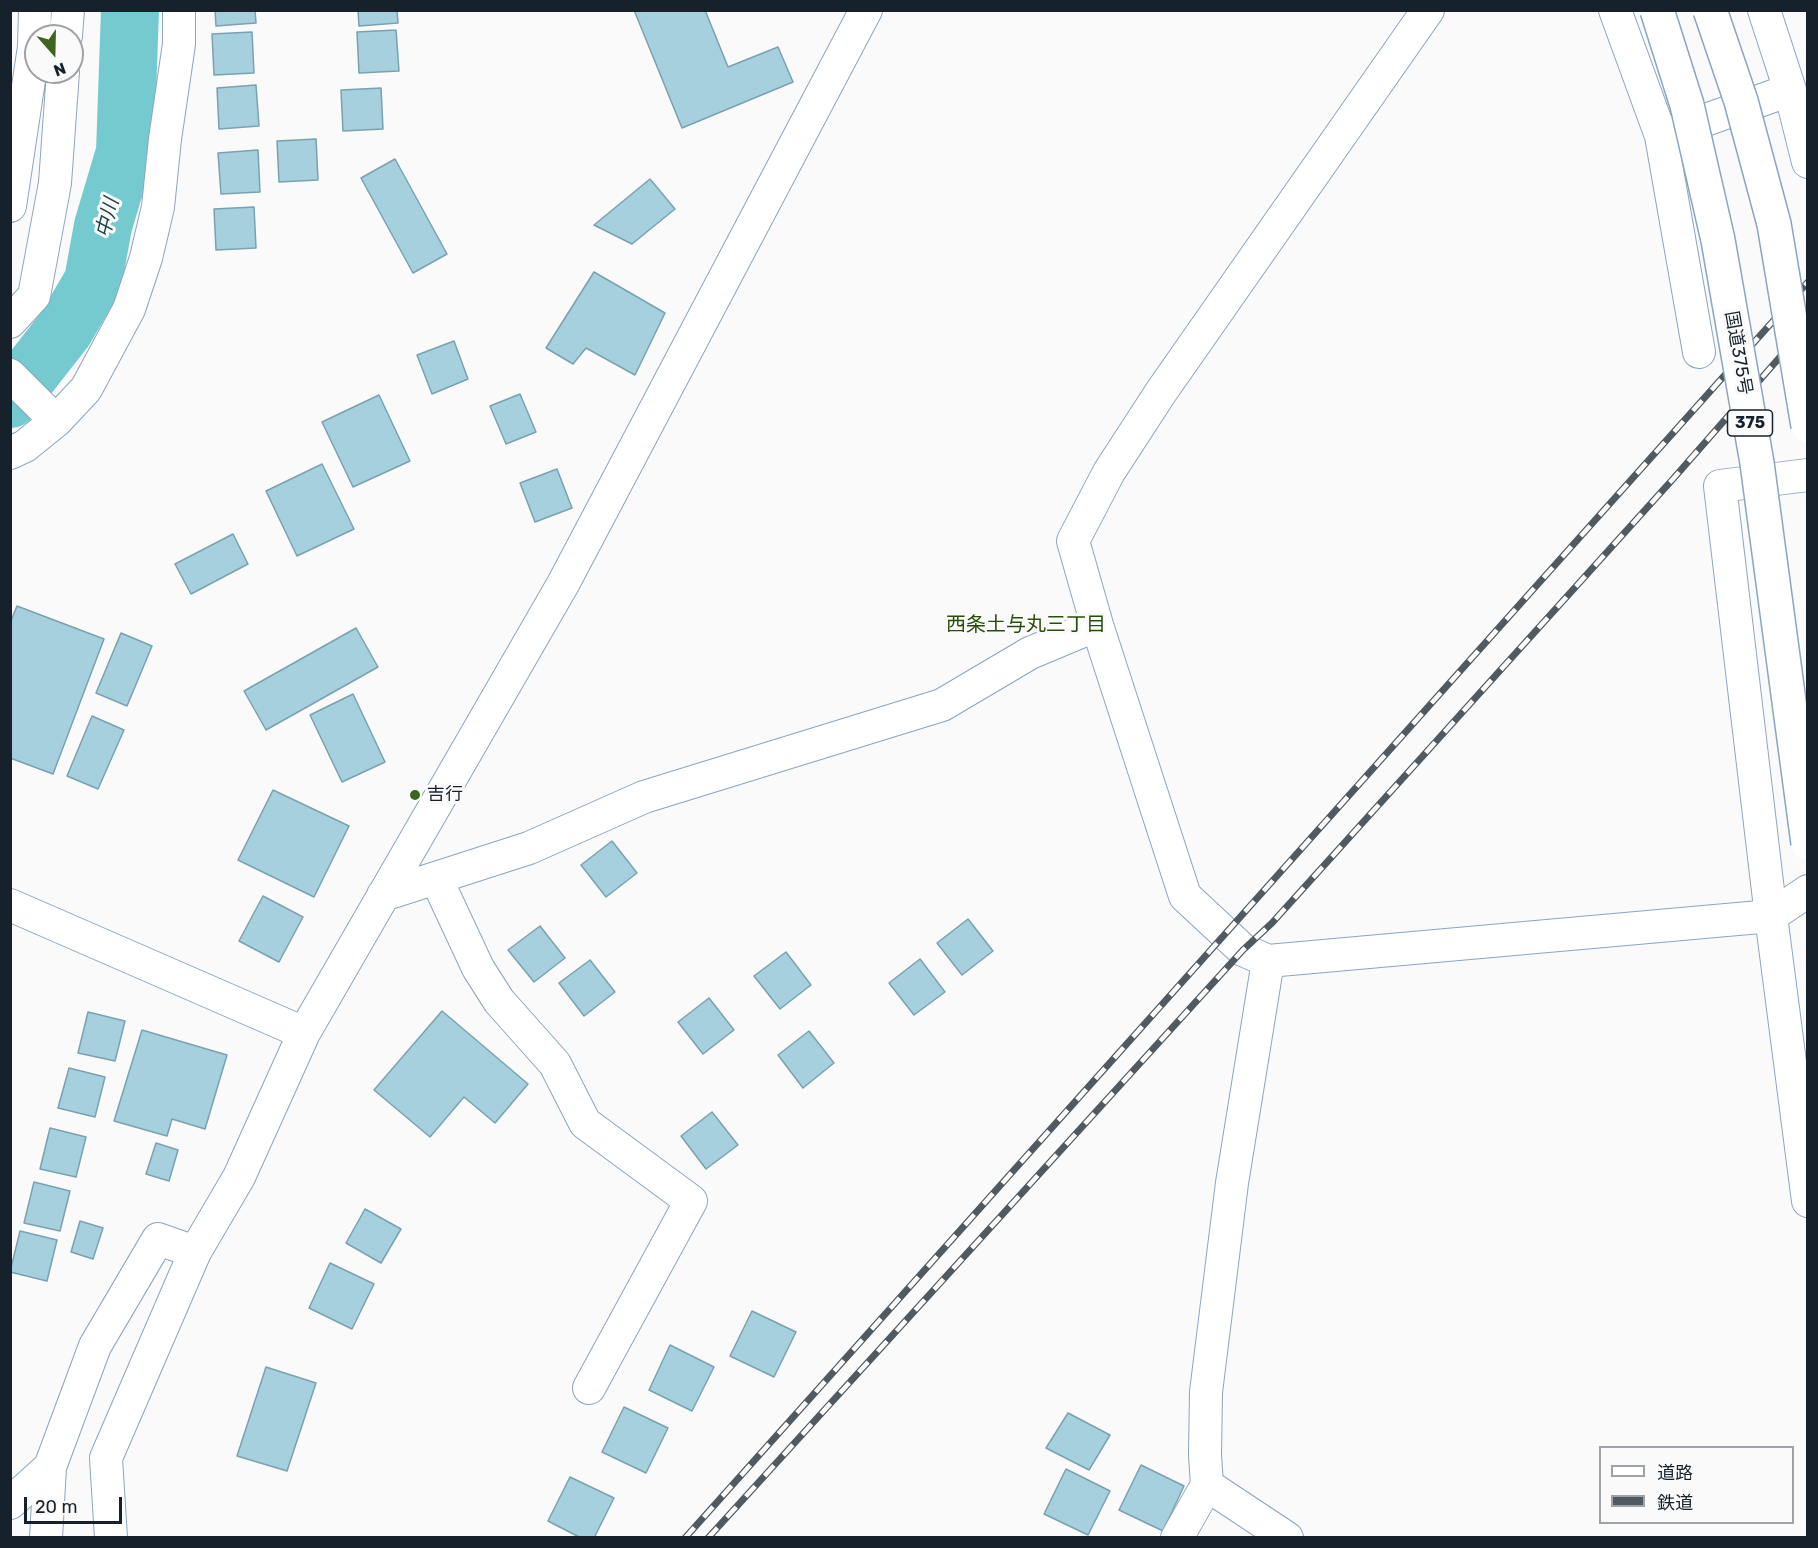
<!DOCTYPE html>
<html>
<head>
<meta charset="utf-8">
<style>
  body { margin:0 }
  #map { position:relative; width:1818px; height:1548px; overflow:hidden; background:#fafafa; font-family:Rubik,"Noto Sans JP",sans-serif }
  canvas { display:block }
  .frame { position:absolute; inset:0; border:12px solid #16212b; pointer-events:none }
  .legend { position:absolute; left:1599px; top:1446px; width:195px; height:78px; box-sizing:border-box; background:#fafafa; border:2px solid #9fa3a7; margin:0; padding:8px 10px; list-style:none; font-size:18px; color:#16212b }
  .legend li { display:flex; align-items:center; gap:12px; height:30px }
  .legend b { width:30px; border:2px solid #9fa3a7 }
  .north { position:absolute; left:24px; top:24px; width:60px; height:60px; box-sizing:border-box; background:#fafafa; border:2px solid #9fa3a7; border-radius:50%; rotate:160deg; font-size:16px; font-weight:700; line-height:24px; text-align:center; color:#16212b }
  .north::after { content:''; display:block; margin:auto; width:21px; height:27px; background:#3d6520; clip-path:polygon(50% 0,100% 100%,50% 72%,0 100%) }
  .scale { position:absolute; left:24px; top:1497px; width:98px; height:27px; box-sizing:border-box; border:3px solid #16212b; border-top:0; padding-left:8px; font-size:18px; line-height:21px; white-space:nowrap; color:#16212b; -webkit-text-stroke:4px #fafafa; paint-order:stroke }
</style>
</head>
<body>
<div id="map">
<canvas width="1818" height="1548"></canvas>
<div class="frame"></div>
<ul class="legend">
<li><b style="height:8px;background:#fff"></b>道路</li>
<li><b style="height:8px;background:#515a61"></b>鉄道</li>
</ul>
<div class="north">N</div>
<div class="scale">20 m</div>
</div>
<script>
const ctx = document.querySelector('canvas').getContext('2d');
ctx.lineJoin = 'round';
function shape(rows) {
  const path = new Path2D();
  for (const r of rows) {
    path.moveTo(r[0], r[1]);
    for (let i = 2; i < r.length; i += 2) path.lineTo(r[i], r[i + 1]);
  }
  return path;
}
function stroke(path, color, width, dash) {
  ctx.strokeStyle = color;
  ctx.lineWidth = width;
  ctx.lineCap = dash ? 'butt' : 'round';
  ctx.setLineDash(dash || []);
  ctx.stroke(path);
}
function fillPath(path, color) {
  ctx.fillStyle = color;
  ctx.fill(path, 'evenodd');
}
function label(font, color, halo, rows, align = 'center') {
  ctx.font = font + ' Rubik,"Noto Sans JP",sans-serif';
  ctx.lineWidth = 6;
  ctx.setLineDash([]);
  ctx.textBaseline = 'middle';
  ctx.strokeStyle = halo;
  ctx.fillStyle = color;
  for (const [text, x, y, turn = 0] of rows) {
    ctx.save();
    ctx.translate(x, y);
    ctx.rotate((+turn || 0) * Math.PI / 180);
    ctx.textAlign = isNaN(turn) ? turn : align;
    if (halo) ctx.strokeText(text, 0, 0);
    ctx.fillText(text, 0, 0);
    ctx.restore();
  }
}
stroke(shape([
  [10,399,65,329,93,281,103,226,125,152,130,10]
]), '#75cad0', 58);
const building = shape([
  [215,10,255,10,256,23,216,26,215,10],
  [358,10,397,10,398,23,359,26,358,10],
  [634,10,705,10,728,67,778,47,793,82,682,128,634,10],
  [396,30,399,71,359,73,357,32,396,30],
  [252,32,254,73,214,75,212,34,252,32],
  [256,85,259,126,219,129,217,88,256,85],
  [381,88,383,129,343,131,341,90,381,88],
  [316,139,318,180,279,182,277,141,316,139],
  [258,150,260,192,221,194,218,153,258,150],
  [395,159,447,254,413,273,361,178,395,159],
  [650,179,675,209,632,244,594,225,650,179],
  [254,207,256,248,216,250,214,209,254,207],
  [594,272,665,313,635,375,586,348,573,364,546,348,594,272],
  [454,341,468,379,432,394,417,355,454,341],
  [520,394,536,432,506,444,490,406,520,394],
  [379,395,410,461,353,487,322,422,379,395],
  [322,464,354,529,297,556,266,491,322,464],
  [557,469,572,508,535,522,520,483,557,469],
  [233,534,248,564,191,594,175,564,233,534],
  [17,606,104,639,53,774,10,758,10,623,17,606],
  [356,628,378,667,266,730,244,691,356,628],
  [121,633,152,646,127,706,96,693,121,633],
  [353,694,385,762,342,782,310,715,353,694],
  [92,716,124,730,98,789,67,776,92,716],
  [273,790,349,826,314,897,238,860,273,790],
  [612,841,637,873,606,897,581,865,612,841],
  [263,896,303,917,279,962,239,941,263,896],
  [968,919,993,951,962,975,937,943,968,919],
  [540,926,565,958,534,982,508,950,540,926],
  [786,952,811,985,780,1009,754,976,786,952],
  [920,959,945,992,914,1015,889,983,920,959],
  [590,960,615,992,584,1016,559,983,590,960],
  [709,998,734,1030,703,1054,678,1022,709,998],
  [442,1011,528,1084,495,1123,464,1097,430,1137,374,1090,442,1011],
  [88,1012,125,1021,115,1061,78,1053,88,1012],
  [142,1030,227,1055,205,1129,172,1119,167,1136,114,1121,142,1030],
  [809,1031,834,1063,803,1088,778,1055,809,1031],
  [69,1068,105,1077,95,1117,58,1108,69,1068],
  [712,1112,738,1145,706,1169,681,1136,712,1112],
  [50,1128,86,1137,76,1177,40,1169,50,1128],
  [156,1143,178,1150,169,1181,146,1174,156,1143],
  [34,1182,70,1191,60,1231,24,1223,34,1182],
  [365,1209,401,1229,381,1263,346,1243,365,1209],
  [80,1221,103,1228,93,1259,71,1252,80,1221],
  [20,1231,57,1240,47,1281,10,1272,20,1231],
  [330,1263,374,1284,352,1329,309,1308,330,1263],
  [752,1311,796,1332,774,1377,730,1356,752,1311],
  [670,1345,714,1367,692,1411,649,1390,670,1345],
  [266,1367,316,1383,287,1471,237,1456,266,1367],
  [624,1407,668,1428,646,1473,602,1452,624,1407],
  [1068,1413,1110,1435,1089,1470,1046,1448,1068,1413],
  [1141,1465,1184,1486,1163,1531,1119,1510,1141,1465],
  [1066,1469,1110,1491,1088,1535,1044,1514,1066,1469],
  [570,1477,614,1498,594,1538,581,1538,548,1521,570,1477]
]);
fillPath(building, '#a7d0df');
stroke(building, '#7aa1b0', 1.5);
const minor = shape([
  [1428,10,1161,392,1109,472,1073,541,1097,625,1185,896,1243,950,1268,961,1771,916,1808,891],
  [1615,10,1661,136,1699,352],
  [1764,10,1790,90,1808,162],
  [66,36,68,10],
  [1666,134,1790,90],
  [10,206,34,47,35,10],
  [10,322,34,296,55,183,63,72],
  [10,375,56,421],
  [10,453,25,446,56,421,86,389,129,309,146,258,158,207,165,139,179,44,179,10],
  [1808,475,1720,486,1771,916,1808,1201],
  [436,878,478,968,499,1001,555,1064,585,1123,691,1201,589,1388],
  [383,895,529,848,644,797,942,705,1030,653,1097,625],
  [10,905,304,1033],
  [1207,1485,1287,1538],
  [10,1503,50,1467,95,1346,158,1239,195,1252],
  [46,1538,50,1467],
  [111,1538,106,1458,195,1252,239,1177,304,1033,563,584,866,10],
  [1177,1538,1207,1485,1205,1455,1206,1392,1232,1183,1268,961]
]);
stroke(minor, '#8aa5bf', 34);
stroke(minor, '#fff', 32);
const rail = shape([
  [685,1538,1808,282],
  [708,1538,1243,950,1272,923,1673,479,1808,325]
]);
stroke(rail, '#515a61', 7);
stroke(rail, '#fafafa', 4.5, [14]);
const highwayBridge = shape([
  [1657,10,1687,105,1718,240,1757,463,1808,843],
  [1710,10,1741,101,1774,224,1808,426]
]);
stroke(highwayBridge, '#8aa5bf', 36, []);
stroke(highwayBridge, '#fff', 33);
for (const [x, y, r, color] of [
  [415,795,6,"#3d6520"]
]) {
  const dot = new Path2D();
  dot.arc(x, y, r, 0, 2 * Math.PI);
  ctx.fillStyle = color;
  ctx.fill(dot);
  stroke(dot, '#fafafa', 2);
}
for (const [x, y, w] of [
  [1750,423,45]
]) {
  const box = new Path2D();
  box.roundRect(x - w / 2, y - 13, w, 26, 4.5);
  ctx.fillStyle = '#fafafa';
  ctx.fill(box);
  stroke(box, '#16212b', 1.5);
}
label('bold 16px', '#16212b', null, [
  ["375",1750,423]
]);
label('18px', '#16212b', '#fafafa', [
  ["国道375号",1738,353,80]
]);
label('18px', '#16212b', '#fafafa', [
  ["吉行",427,795]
], 'left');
label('italic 20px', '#1c4547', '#fafafa', [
  ["中川",108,218,-76]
]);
label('20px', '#2a4d0c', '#fafafa', [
  ["西条土与丸三丁目",1026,625]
]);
</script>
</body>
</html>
